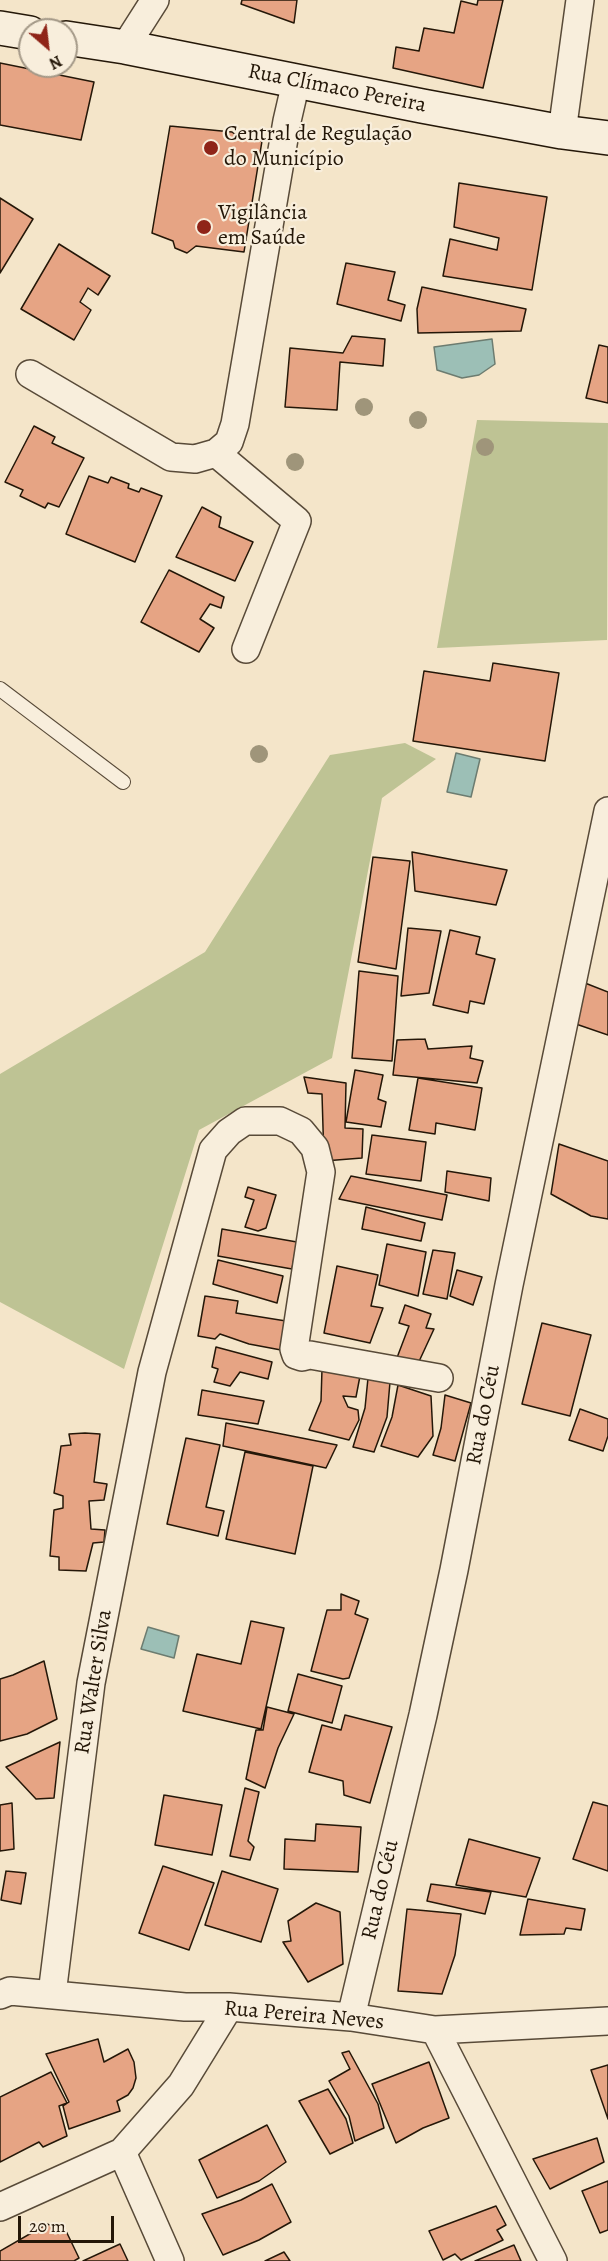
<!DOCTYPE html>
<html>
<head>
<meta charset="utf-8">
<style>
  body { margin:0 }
  #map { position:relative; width:608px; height:2261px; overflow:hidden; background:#f4e5c9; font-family:Alegreya,serif }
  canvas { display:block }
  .north { position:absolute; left:18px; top:18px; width:60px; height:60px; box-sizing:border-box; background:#f8eedc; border:2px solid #a39887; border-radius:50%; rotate:152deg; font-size:16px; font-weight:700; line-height:24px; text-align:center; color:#241708 }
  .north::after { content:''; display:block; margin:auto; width:21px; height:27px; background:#8f2418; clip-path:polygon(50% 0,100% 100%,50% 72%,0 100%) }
  .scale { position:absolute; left:18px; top:2216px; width:96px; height:27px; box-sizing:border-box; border:3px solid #241708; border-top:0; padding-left:8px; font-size:18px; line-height:21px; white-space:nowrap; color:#241708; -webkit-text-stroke:4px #f8eedc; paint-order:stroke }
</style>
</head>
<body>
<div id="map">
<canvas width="608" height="2261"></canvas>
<div class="north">N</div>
<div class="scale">20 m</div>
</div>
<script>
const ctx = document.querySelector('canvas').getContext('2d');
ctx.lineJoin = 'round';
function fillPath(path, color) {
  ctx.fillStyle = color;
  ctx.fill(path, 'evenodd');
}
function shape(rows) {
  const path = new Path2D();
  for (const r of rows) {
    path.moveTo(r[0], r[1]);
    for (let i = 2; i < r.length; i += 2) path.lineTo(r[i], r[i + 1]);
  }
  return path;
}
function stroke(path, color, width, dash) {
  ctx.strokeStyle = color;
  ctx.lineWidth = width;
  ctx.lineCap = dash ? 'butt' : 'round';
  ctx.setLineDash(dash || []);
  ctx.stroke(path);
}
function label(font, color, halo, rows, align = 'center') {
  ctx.font = font + ' Alegreya,serif';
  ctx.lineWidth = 4.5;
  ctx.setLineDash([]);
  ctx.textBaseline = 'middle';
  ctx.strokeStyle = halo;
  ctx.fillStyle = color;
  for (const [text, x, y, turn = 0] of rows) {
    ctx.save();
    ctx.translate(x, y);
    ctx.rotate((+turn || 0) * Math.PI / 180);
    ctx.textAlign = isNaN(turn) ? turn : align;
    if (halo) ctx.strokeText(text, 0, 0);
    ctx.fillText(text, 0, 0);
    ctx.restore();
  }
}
fillPath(shape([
  [477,420,608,423,607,640,437,648],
  [405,743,436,759,382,798,332,1058,199,1130,124,1369,0,1302,0,1074,205,952,330,755]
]), '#bec394');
const water = shape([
  [492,339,495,364,479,375,462,378,437,370,434,347,492,339],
  [456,753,480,759,471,797,447,792,456,753],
  [148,1627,179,1636,174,1658,141,1649,148,1627]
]);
fillPath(water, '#9cbfb6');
stroke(water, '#6c7c70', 1.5);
const building = shape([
  [242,0,297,0,294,23,241,4,242,0],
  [478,0,503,0,483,88,393,68,396,47,419,51,424,28,454,33,461,1,477,5,478,0],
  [0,63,94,82,81,140,0,125,0,63],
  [170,126,232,132,240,138,262,141,244,252,196,246,187,253,175,248,173,241,152,233,170,126],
  [459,183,547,197,532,290,443,276,450,239,497,250,499,238,454,227,459,183],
  [0,198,33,219,0,273,0,198],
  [59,244,110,276,98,295,88,288,80,302,91,310,74,340,21,309,59,244],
  [346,263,395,272,388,300,405,305,401,321,337,304,346,263],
  [422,287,526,309,521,331,418,333,417,309,422,287],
  [352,336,385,339,383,366,340,362,337,410,285,407,290,348,343,353,352,336],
  [599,345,608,347,608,403,586,398,599,345],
  [34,426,55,437,52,443,84,458,59,507,48,503,45,508,20,496,23,490,5,482,34,426],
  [89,476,108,483,111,477,129,484,128,488,139,492,141,488,162,496,135,562,66,534,89,476],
  [202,507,221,517,219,527,253,542,235,581,176,557,202,507],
  [169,570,224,597,221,608,210,604,200,619,214,628,199,652,141,622,169,570],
  [493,663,559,673,545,761,413,741,424,671,490,681,493,663],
  [412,852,507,870,496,905,415,891,412,852],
  [373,857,410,861,396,969,358,962,373,857],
  [408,928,441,931,429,993,401,996,408,928],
  [450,930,480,937,476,954,495,959,484,1004,470,1001,468,1013,433,1005,450,930],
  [359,971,398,976,392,1061,352,1058,359,971],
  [585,983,608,992,608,1035,573,1023,585,983],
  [425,1039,428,1049,472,1046,470,1058,483,1061,477,1083,393,1075,397,1040,425,1039],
  [355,1070,383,1075,378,1099,386,1102,381,1127,346,1122,355,1070],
  [304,1077,346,1083,345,1128,363,1129,362,1158,324,1161,322,1094,308,1093,304,1077],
  [418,1078,482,1088,475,1130,436,1123,435,1134,409,1130,418,1078],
  [372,1135,426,1142,421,1181,366,1174,372,1135],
  [559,1144,608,1161,608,1219,591,1216,551,1194,559,1144],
  [447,1171,491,1178,489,1201,445,1192,447,1171],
  [351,1176,447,1195,442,1220,339,1199,351,1176],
  [248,1187,276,1195,266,1228,258,1231,245,1227,254,1200,245,1197,248,1187],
  [366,1207,425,1223,421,1241,362,1229,366,1207],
  [222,1229,297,1242,292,1269,218,1256,222,1229],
  [387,1244,426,1252,418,1296,379,1285,387,1244],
  [433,1250,455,1253,447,1299,423,1294,433,1250],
  [218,1260,283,1276,277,1303,213,1284,218,1260],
  [337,1266,378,1275,371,1306,383,1308,370,1343,324,1333,337,1266],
  [457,1270,482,1277,473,1305,450,1296,457,1270],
  [205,1296,238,1301,236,1313,286,1321,281,1350,249,1344,220,1334,215,1339,198,1336,205,1296],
  [405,1305,431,1314,426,1328,434,1329,416,1368,395,1363,409,1326,399,1323,405,1305],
  [542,1323,591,1335,570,1416,522,1404,542,1323],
  [216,1347,272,1362,268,1379,240,1372,230,1386,214,1382,218,1369,212,1367,216,1347],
  [322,1369,360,1376,356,1397,343,1396,348,1407,358,1410,359,1420,349,1440,309,1430,321,1401,322,1369],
  [368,1378,390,1382,387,1417,374,1452,353,1447,365,1408,368,1378],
  [398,1385,431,1396,433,1436,418,1457,381,1446,392,1417,398,1385],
  [202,1390,264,1401,258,1424,198,1415,202,1390],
  [445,1395,471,1403,455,1461,433,1455,441,1428,445,1395],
  [580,1409,608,1419,608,1436,603,1451,569,1440,580,1409],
  [226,1423,337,1445,326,1468,223,1446,226,1423],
  [85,1433,100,1434,94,1482,107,1484,104,1500,89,1501,91,1529,105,1530,104,1542,93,1543,86,1571,59,1570,59,1557,50,1556,54,1510,63,1508,63,1496,54,1493,61,1446,71,1445,69,1434,85,1433],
  [186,1438,220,1445,206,1507,224,1511,218,1536,167,1524,186,1438],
  [245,1452,313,1466,295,1554,226,1539,245,1452],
  [341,1594,359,1601,355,1614,368,1619,349,1678,343,1679,311,1671,327,1610,341,1610,341,1594],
  [251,1621,284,1628,261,1729,183,1711,197,1654,241,1664,251,1621],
  [44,1661,57,1719,27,1734,0,1741,0,1679,13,1675,44,1661],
  [298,1674,342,1686,332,1723,288,1711,298,1674],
  [267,1707,294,1714,278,1748,265,1788,246,1779,256,1730,263,1730,267,1707],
  [345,1715,392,1727,370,1803,344,1795,343,1781,309,1772,322,1725,341,1730,345,1715],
  [60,1742,54,1798,36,1799,6,1767,60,1742],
  [245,1788,259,1792,248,1841,254,1847,250,1860,230,1856,245,1788],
  [164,1795,222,1805,212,1855,155,1845,164,1795],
  [593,1802,608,1806,608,1871,573,1859,593,1802],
  [12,1803,14,1849,0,1851,0,1805,12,1803],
  [316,1824,361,1827,358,1872,284,1869,285,1839,315,1841,316,1824],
  [469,1839,540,1858,526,1897,456,1885,469,1839],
  [163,1866,214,1883,189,1950,139,1933,163,1866],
  [6,1871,26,1873,21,1904,1,1900,6,1871],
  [222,1871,278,1889,261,1942,205,1925,222,1871],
  [431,1884,491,1892,485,1914,427,1901,431,1884],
  [528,1899,585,1909,581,1930,566,1928,564,1934,520,1935,528,1899],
  [316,1903,340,1912,343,1964,308,1982,283,1942,291,1941,288,1921,316,1903],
  [407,1909,461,1914,455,1955,442,1994,398,1991,407,1909],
  [98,2039,104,2062,128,2049,134,2062,136,2078,133,2088,128,2095,117,2101,120,2111,69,2129,63,2106,69,2102,46,2054,98,2039],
  [349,2051,378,2104,384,2128,355,2141,349,2116,329,2081,350,2069,342,2053,349,2051],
  [429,2062,449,2118,423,2128,396,2143,372,2084,429,2062],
  [608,2065,608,2119,591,2070,608,2065],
  [51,2072,67,2103,59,2106,67,2136,43,2147,39,2142,0,2162,0,2097,51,2072],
  [328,2089,346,2119,353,2143,330,2154,299,2101,328,2089],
  [267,2125,286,2162,259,2181,217,2198,199,2160,267,2125],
  [597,2138,604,2162,550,2189,533,2159,597,2138],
  [608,2181,608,2230,600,2233,582,2191,608,2181],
  [272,2184,291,2222,259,2240,223,2255,202,2214,241,2200,272,2184],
  [496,2206,506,2225,497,2230,503,2240,461,2260,455,2254,443,2260,429,2231,496,2206],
  [47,2224,66,2231,79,2258,74,2261,0,2261,0,2251,47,2224],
  [120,2244,128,2261,83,2261,120,2244],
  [514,2245,521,2261,475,2261,514,2245],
  [284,2252,290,2261,265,2261,284,2252]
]);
fillPath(building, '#e6a484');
stroke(building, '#241708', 1.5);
const service = shape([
  [0,689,123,782]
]);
const minor = shape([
  [125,47,155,0],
  [562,132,580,0],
  [30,374,171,457,195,459,216,453,229,442,235,424,287,121,296,82],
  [216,453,297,521,246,649],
  [52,1994,91,1683,152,1372,213,1150,229,1132,245,1121,280,1121,301,1131,315,1148,321,1172,294,1349,296,1355,302,1357,310,1355,439,1378],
  [0,1995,10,1991,185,2007,229,2007,351,2017,435,2030,608,2021],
  [351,2017,423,1715,454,1570,509,1285,608,811],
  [435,2030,553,2261],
  [122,2152,170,2261],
  [0,2207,122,2152,181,2085,229,2007]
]);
const secondary = shape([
  [0,28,30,33],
  [66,38,125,47,422,106,562,132,608,138]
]);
stroke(service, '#584a38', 16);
stroke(minor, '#584a38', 30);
stroke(secondary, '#241708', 36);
stroke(service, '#f8eedc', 14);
stroke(minor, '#f8eedc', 27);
stroke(secondary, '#f8eedc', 33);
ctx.fillStyle = '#9f957a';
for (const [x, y] of [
  [364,407],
  [418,420],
  [485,447],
  [295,462],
  [259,754]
]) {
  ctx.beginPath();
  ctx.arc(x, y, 9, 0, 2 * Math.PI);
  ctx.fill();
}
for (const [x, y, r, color] of [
  [211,148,8,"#8f2418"],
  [204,227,8,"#8f2418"]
]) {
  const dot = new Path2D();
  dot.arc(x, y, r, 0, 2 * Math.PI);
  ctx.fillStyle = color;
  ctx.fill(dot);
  stroke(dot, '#f8eedc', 2);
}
label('22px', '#241708', '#f8eedc', [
  ["Rua Clímaco Pereira",337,89,11],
  ["Rua do Céu",484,1415,-79],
  ["Rua Walter Silva",94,1682,-81],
  ["Rua do Céu",381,1890,-77],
  ["Rua Pereira Neves",304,2016,5]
]);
label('22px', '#241708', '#f8eedc', [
  ["Central de Regulação",224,135],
  ["do Município",224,160],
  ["Vigilância",218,214],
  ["em Saúde",218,239]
], 'left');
</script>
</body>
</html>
